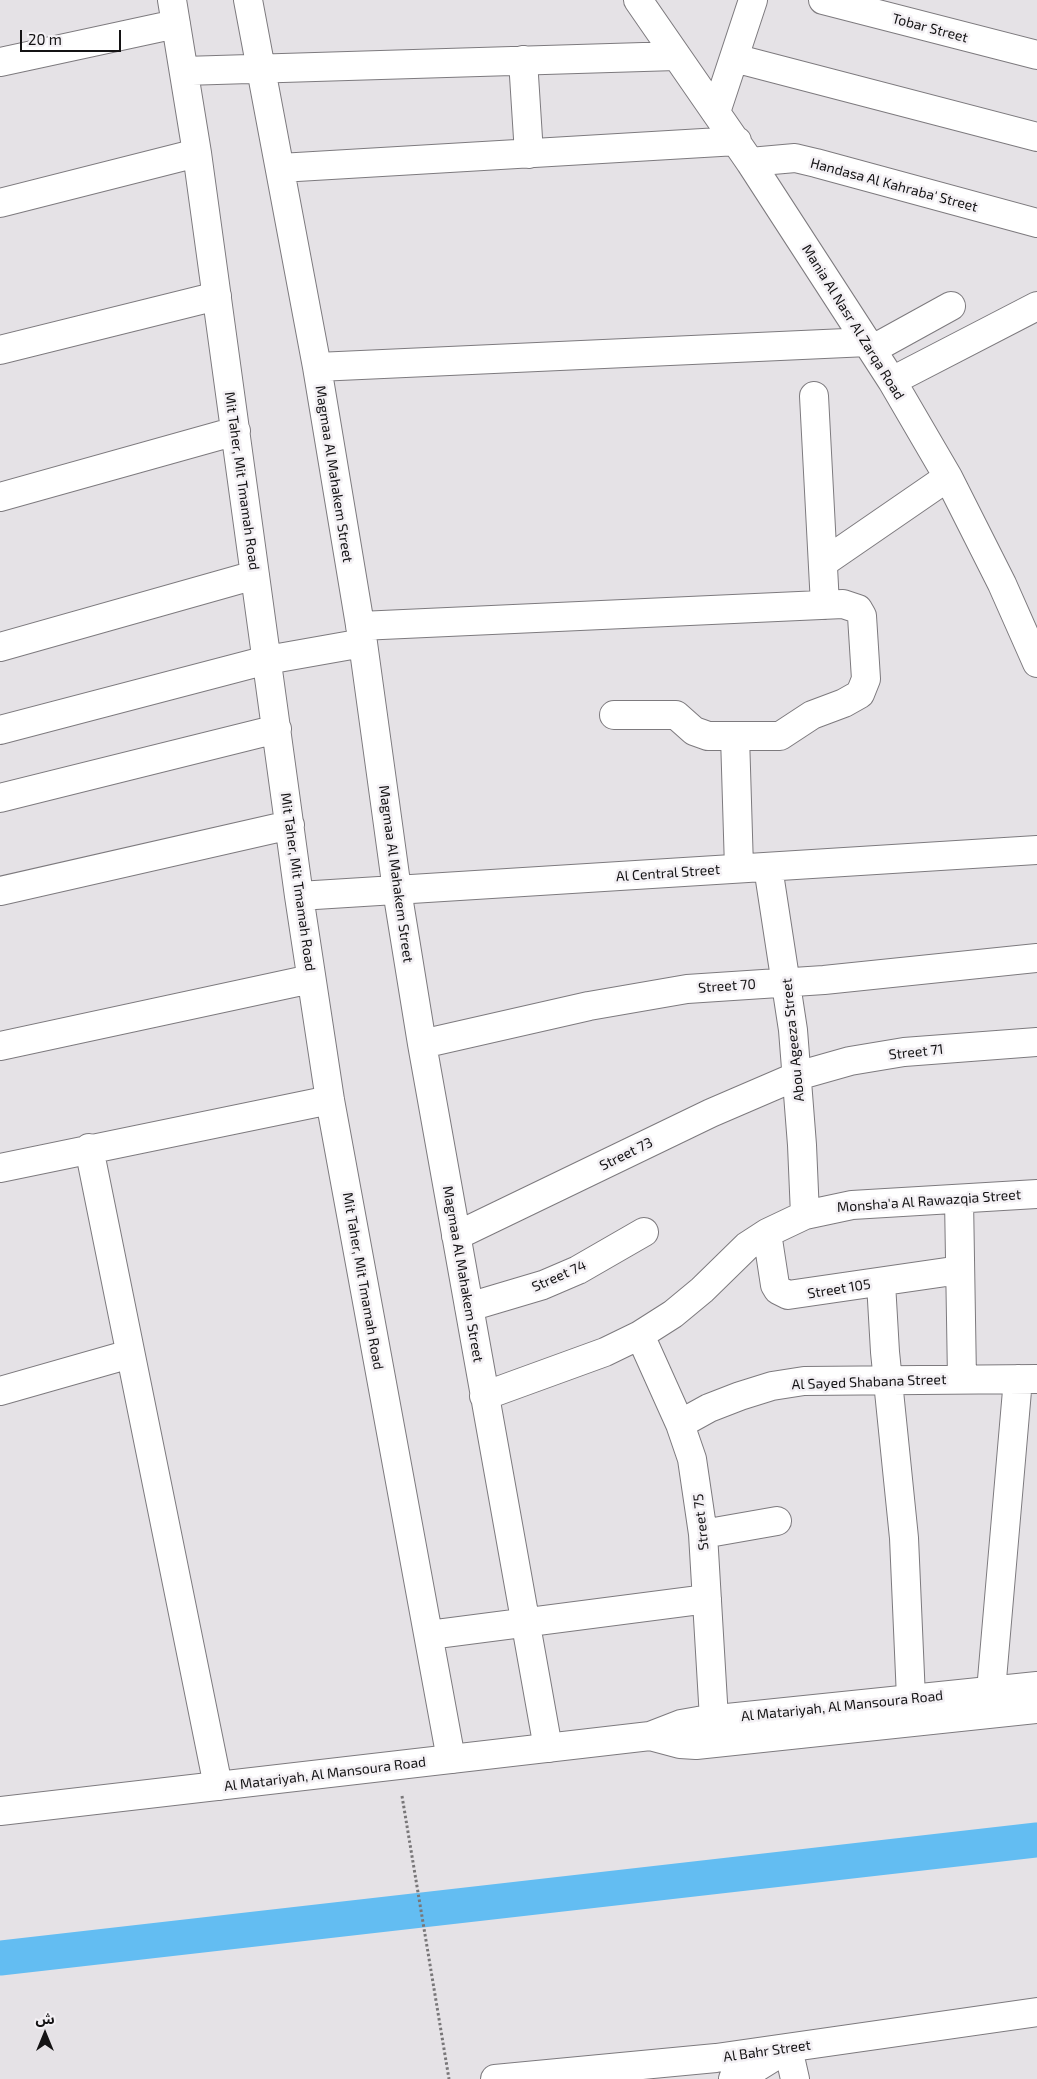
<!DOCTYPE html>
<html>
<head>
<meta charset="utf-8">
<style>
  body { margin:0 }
  #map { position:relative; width:1037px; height:2079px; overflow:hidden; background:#e5e2e6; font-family:"Exo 2","Noto Sans Arabic",sans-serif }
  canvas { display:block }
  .north { position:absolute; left:20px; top:2009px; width:50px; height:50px; -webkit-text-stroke:4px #f3f0f4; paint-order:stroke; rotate:0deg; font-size:14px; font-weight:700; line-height:20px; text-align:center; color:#141314 }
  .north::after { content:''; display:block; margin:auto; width:18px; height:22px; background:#141314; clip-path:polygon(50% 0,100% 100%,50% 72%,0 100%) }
  .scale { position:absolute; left:20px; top:30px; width:101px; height:22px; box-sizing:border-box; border:2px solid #141314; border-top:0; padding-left:6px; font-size:15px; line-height:18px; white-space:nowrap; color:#141314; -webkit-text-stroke:4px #f3f0f4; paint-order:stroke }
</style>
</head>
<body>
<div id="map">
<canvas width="1037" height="2079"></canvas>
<div class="north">ش</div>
<div class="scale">20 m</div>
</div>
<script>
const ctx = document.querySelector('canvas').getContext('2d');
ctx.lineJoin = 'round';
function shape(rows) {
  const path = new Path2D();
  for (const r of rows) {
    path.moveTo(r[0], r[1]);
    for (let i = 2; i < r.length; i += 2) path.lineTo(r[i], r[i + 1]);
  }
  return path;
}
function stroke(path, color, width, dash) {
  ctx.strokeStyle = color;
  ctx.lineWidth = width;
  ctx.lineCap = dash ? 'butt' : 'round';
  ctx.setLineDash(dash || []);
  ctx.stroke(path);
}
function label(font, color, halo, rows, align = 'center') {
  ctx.font = font + ' "Exo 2",sans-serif';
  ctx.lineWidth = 5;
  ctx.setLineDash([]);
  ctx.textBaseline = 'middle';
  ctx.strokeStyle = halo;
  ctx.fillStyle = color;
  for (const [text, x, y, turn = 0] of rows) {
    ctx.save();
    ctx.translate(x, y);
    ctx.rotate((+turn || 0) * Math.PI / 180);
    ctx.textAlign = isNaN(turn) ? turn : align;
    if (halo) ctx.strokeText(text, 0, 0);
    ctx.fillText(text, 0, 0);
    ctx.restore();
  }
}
stroke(shape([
  [0,1958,1037,1840]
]), '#63bdf2', 35);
const minor = shape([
  [172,0,197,153,299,896,330,1100,451,1759],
  [248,0,317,367,363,643,397,890,422,1044,548,1748],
  [638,0,750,162,892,381,948,477,1002,584,1037,663],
  [823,0,1037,55],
  [734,58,1037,137],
  [523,60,529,154],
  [0,62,176,24],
  [184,71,676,56],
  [716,112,753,0],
  [750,162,795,158,816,163,1037,223],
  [280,168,737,141],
  [0,203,197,153],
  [873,349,951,306],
  [0,350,217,296],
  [317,367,868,342],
  [892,381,1037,306],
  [814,396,825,605],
  [0,497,236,431],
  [823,563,948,477],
  [360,626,843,604,858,609,862,616,866,679,860,694,844,703,812,715,780,736,708,736,694,731,676,715,614,715],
  [0,647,255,575],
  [0,730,267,660,363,643],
  [735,736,739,868],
  [0,798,277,729],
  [768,867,793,1030,802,1145,805,1215],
  [0,891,290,825],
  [299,896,1037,850],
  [422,1044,589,1006,687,989,824,980,1037,958],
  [0,1046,311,979],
  [89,1148,218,1786],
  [0,1168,330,1100],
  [959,1199,962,1379],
  [767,1233,775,1285,778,1290,788,1295,960,1270],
  [456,1236,711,1113,797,1076,850,1061,904,1052,1037,1042],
  [881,1283,885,1352,904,1538,911,1698],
  [469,1307,543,1285,578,1270,644,1232],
  [640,1335,680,1424,692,1459,703,1534,714,1719],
  [0,1391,130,1354],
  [484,1396,605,1352,640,1335,673,1314,702,1290,747,1246,767,1233,805,1215,852,1205,1037,1194],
  [680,1424,709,1408,740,1396,772,1386,804,1381,1037,1379],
  [703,1534,777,1521],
  [429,1635,707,1599],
  [991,1691,1018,1379],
  [495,2079,716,2058,1037,2012],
  [733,2079,751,2071,788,2048,795,2079]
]);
const major = shape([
  [650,1736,680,1744,696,1745,1037,1709],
  [0,1811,650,1736,681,1724,698,1721,1037,1686]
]);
stroke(minor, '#7d7a7e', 30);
stroke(major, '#7d7a7e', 30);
stroke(shape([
  [402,1796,449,2079]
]), '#787678', 3, [2.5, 2.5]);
stroke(minor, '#fff', 28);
stroke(major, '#fff', 28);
label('14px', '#141314', '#f3f0f4', [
  ["Tobar Street",930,28,15],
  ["Handasa Al Kahraba' Street",894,185,15],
  ["Mania Al Nasr Al Zarqa Road",853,322,58],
  ["Magmaa Al Mahakem Street",334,474,81],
  ["Mit Taher, Mit Tmamah Road",242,481,82],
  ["Al Central Street",668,873,-4],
  ["Magmaa Al Mahakem Street",396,874,82],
  ["Mit Taher, Mit Tmamah Road",298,882,82],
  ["Street 70",727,986,-4],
  ["Abou Ageeza Street",793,1040,-96],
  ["Street 71",916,1052,-6],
  ["Street 73",626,1154,-26],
  ["Monsha'a Al Rawazqia Street",929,1201,-4],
  ["Magmaa Al Mahakem Street",463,1274,80],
  ["Street 74",559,1276,-24],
  ["Mit Taher, Mit Tmamah Road",363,1281,80],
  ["Street 105",839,1289,-9],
  ["Al Sayed Shabana Street",869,1382,-2],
  ["Street 75",701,1522,-96],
  ["Al Matariyah, Al Mansoura Road",842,1706,-6],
  ["Al Matariyah, Al Mansoura Road",325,1774,-7],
  ["Al Bahr Street",767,2051,-8]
]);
</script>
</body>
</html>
